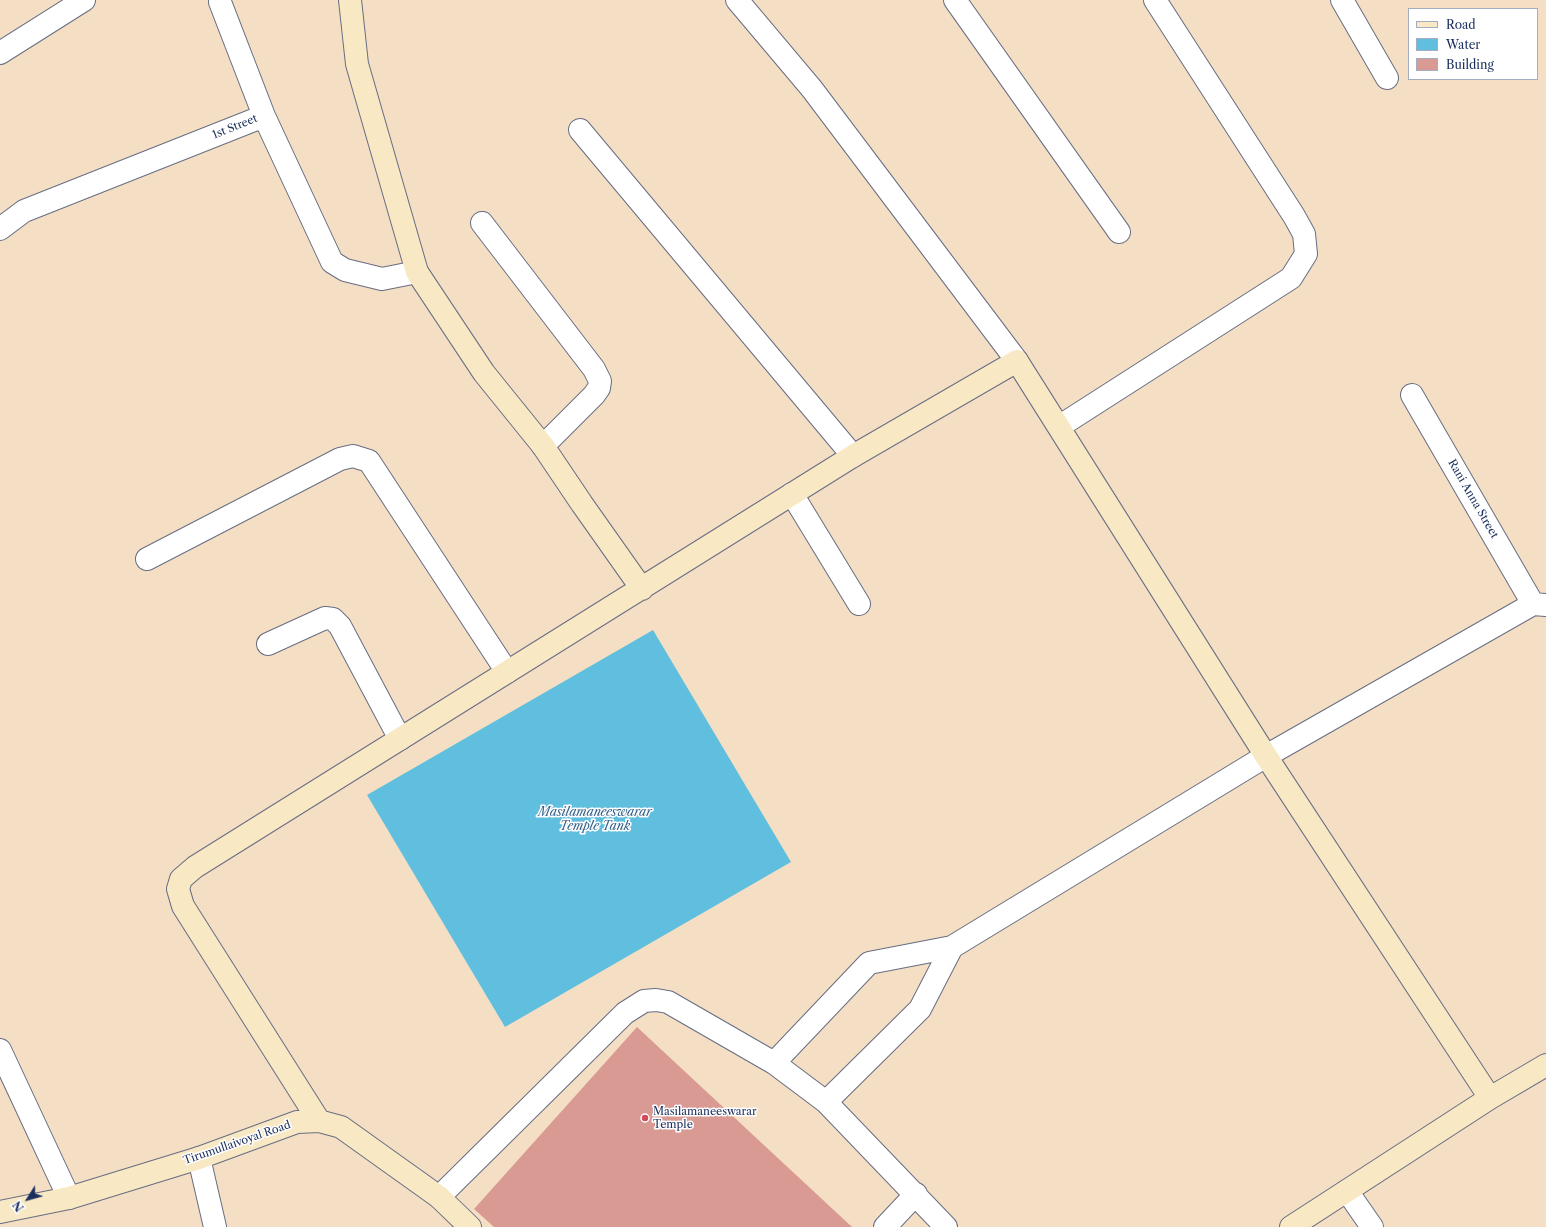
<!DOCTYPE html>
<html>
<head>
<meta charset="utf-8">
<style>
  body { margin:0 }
  #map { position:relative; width:1546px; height:1227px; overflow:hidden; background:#f5dfc4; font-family:"Libre Caslon Text",serif }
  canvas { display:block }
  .legend { position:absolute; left:1408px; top:8px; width:130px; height:72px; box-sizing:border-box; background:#fff; border:1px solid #a4acbf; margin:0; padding:5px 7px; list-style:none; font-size:12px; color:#1b2f5e }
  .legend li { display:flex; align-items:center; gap:8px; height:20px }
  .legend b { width:20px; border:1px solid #a4acbf }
  .north { position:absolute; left:8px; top:1179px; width:40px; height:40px; -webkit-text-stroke:3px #fff; paint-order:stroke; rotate:233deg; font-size:11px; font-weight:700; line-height:16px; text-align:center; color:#1b2f5e }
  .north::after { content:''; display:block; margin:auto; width:14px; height:18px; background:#1b2f5e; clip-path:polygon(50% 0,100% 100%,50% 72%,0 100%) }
</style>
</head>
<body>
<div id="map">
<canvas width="1546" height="1227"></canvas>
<ul class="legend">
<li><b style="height:5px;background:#f8e8c3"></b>Road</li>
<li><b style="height:11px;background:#60bfde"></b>Water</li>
<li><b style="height:11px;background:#d99a93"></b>Building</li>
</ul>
<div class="north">N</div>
</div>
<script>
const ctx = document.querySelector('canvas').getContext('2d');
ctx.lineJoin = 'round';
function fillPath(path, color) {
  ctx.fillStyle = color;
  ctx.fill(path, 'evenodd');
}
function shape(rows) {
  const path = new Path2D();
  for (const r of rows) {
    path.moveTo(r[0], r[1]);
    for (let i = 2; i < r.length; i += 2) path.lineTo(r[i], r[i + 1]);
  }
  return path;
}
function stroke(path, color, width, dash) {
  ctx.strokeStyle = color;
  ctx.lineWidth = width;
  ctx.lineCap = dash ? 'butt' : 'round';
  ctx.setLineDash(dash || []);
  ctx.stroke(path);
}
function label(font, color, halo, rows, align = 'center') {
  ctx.font = font + ' "Libre Caslon Text",serif';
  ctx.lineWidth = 3;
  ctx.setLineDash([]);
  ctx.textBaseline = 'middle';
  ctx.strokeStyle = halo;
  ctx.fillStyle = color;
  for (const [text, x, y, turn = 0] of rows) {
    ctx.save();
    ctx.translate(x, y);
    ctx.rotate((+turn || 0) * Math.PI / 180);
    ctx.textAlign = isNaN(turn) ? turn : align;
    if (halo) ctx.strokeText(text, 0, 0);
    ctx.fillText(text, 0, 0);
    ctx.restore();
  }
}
fillPath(shape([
  [653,630,791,862,505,1027,367,795]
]), '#60bfde');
fillPath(shape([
  [637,1027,852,1227,494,1227,474,1209]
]), '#d99a93');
const street = shape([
  [737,0,812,89,1017,361],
  [955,0,1119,232],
  [1342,0,1387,78],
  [220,2,264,116],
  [0,53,84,0],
  [580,130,853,456],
  [482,223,594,369,600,381,599,388,594,395,543,446],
  [0,229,24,211,264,116,332,262,345,270,382,279,417,272],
  [1412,395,1533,604],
  [1060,426,1291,278,1306,254,1304,234,1294,216,1155,0],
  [792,494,859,604],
  [147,559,340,459,353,456,369,461,507,672],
  [268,644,325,618,333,619,340,626,400,739],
  [0,1050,69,1198],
  [826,1102,920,1009,952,947],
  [199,1158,215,1227],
  [1347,1191,1372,1227],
  [439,1197,625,1013,644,1001,656,1000,668,1002,774,1063],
  [885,1227,916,1194],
  [946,1227,826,1102,774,1063,869,963,952,947,1266,756,1533,604,1546,605]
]);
const secondary = shape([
  [350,0,357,64,417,272,484,373,543,446,582,504,642,589],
  [319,1121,183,906,178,889,181,879,195,867,853,456,1017,361,1266,756,1490,1098],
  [0,1212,69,1198,199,1158,297,1122,319,1121,341,1127,439,1197,470,1227],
  [1291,1227,1490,1098,1546,1065]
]);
stroke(street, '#676d82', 24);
stroke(secondary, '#676d82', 24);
stroke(street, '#fff', 22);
stroke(secondary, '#f8e8c3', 22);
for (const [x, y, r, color] of [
  [645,1118,4,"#d1495b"]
]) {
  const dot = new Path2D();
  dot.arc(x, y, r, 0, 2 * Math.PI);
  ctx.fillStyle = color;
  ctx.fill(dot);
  stroke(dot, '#fff', 1.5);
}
label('11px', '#1b2f5e', '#fff', [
  ["1st Street",235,127,-22],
  ["Rani Anna Street",1473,499,60],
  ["Tirumullaivoyal Road",237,1143,-19]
]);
label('11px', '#1b2f5e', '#fff', [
  ["Masilamaneeswarar",653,1112],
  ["Temple",653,1125]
], 'left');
label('italic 12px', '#33618b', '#fff', [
  ["Masilamaneeswarar",595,813],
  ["Temple Tank",595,827]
]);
</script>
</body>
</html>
